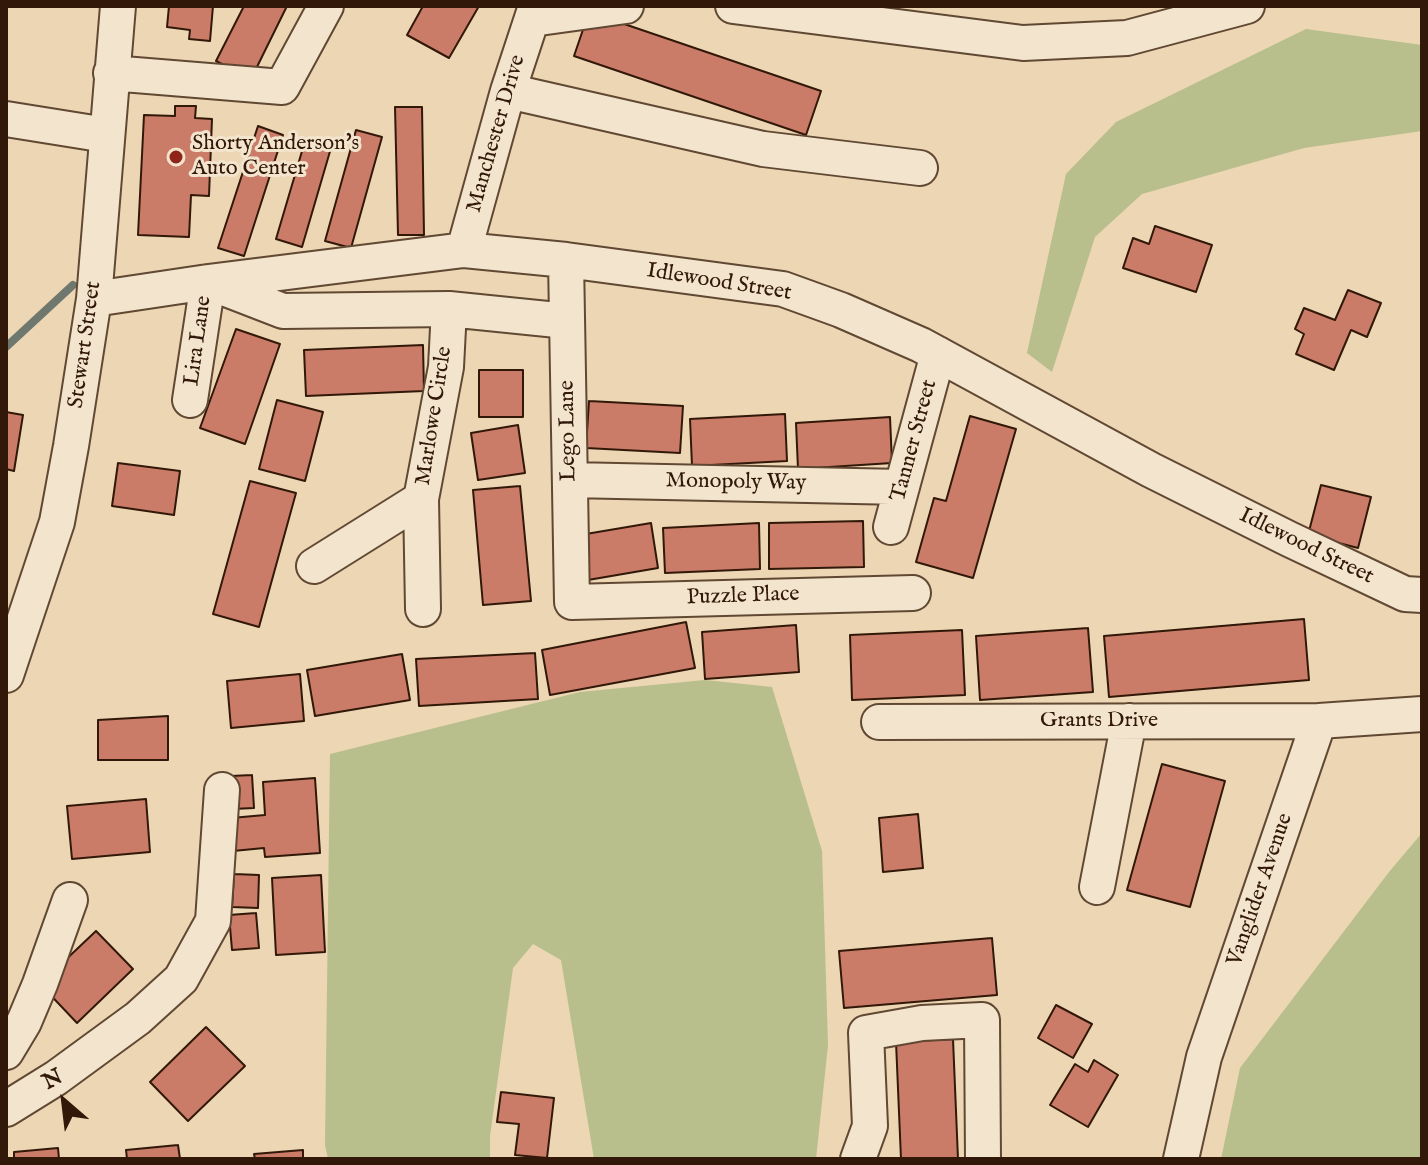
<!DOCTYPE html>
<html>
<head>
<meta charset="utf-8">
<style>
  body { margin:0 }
  #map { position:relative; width:1428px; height:1165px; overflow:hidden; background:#ecd6b3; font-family:"IM FELL English",serif }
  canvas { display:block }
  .frame { position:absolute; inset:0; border:8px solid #311808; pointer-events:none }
  .north { position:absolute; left:24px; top:1061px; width:80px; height:80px; -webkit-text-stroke:6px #f3e4ce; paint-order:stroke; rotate:332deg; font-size:22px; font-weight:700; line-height:32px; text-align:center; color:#311808 }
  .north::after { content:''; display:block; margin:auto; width:28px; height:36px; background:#311808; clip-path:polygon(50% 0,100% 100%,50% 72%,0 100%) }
</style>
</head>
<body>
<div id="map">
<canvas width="1428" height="1165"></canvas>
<div class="frame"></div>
<div class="north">N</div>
</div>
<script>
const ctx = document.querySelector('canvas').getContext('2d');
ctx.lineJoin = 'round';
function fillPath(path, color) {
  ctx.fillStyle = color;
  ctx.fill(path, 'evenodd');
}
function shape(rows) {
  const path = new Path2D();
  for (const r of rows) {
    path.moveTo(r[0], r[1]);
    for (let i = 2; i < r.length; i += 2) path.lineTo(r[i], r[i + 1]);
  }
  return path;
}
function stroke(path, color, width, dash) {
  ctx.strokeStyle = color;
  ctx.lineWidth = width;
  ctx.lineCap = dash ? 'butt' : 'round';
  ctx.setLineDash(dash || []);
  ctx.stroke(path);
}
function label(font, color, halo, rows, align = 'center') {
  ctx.font = font + ' "IM FELL English",serif';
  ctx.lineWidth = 6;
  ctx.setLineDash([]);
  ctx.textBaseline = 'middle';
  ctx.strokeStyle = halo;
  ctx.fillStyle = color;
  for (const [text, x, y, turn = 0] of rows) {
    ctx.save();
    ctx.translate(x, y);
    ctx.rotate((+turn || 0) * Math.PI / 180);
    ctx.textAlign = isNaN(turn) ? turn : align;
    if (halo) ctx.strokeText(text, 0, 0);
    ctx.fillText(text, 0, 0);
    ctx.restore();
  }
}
fillPath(shape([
  [1306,29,1422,45,1422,131,1304,148,1142,194,1095,237,1052,372,1027,353,1066,174,1116,122],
  [705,680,772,687,822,851,828,1045,816,1159,594,1159,561,960,533,944,513,968,490,1136,490,1159,328,1159,325,1145,330,754,580,692],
  [1422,833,1422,1159,1221,1159,1240,1068,1389,872]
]), '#b8be8c');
stroke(shape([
  [6,347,73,285]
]), '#6f786e', 8);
const building = shape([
  [169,6,213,6,210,41,189,39,190,30,167,27,169,6],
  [244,6,287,6,251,79,216,61,244,6],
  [423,6,479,6,449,58,407,35,423,6],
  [589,12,821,91,806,135,574,56,589,12],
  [175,106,196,106,195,118,212,119,209,196,191,195,189,237,138,235,144,115,175,116,175,106],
  [395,107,422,107,424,235,398,235,395,107],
  [258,126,283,135,244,256,218,248,258,126],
  [356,130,382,137,351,248,325,241,356,130],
  [305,141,331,148,302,247,276,239,305,141],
  [1155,226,1212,245,1196,292,1123,268,1133,238,1149,244,1155,226],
  [1348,290,1381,303,1367,337,1351,330,1334,370,1296,354,1304,334,1295,329,1304,308,1335,320,1348,290],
  [236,329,280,344,245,444,200,428,236,329],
  [423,345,424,391,306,396,304,350,423,345],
  [479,370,523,370,523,417,479,417,479,370],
  [277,400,323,412,305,481,259,469,277,400],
  [589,401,683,406,680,453,586,448,589,401],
  [6,412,23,415,14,471,6,469,6,412],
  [785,414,787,461,692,466,690,419,785,414],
  [970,416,1016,429,973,578,916,562,934,498,946,501,970,416],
  [890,417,892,463,798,469,796,423,890,417],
  [518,425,525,473,478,480,471,433,518,425],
  [118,463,180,471,174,515,112,506,118,463],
  [250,481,296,493,259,627,213,614,250,481],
  [1321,485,1371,497,1358,548,1308,535,1321,485],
  [520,486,531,601,483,605,473,490,520,486],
  [863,521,864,567,769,569,769,523,863,521],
  [651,523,658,568,588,580,580,535,651,523],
  [759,523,760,569,665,573,663,528,759,523],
  [1304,619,1309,680,1109,697,1104,636,1304,619],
  [686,622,695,668,550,695,542,650,686,622],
  [796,625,799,672,705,679,702,632,796,625],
  [1088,628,1093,692,980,700,976,636,1088,628],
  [962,630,965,695,852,700,850,635,962,630],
  [535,653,538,699,419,706,416,659,535,653],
  [402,654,410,700,315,716,307,670,402,654],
  [300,674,304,721,231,728,227,681,300,674],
  [168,716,168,760,98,760,98,720,168,716],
  [1162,764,1225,781,1190,907,1127,890,1162,764],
  [252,775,254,808,232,809,231,776,252,775],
  [315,778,320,853,265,857,264,848,233,851,231,818,265,815,263,782,315,778],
  [146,799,150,852,72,859,67,806,146,799],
  [918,814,923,868,883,872,879,818,918,814],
  [234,874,259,875,258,908,232,907,234,874],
  [321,875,325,952,276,955,272,878,321,875],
  [256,913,259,948,232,950,229,915,256,913],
  [96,931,133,969,77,1023,40,984,96,931],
  [992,938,997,995,844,1008,839,951,992,938],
  [1056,1005,1092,1024,1073,1058,1038,1038,1056,1005],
  [206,1027,245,1066,188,1121,150,1082,206,1027],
  [953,1039,958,1159,901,1159,896,1042,953,1039],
  [1094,1060,1118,1075,1088,1127,1050,1105,1075,1064,1088,1072,1094,1060],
  [501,1092,554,1098,547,1158,515,1155,519,1124,497,1122,501,1092],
  [178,1145,180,1159,127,1159,126,1150,178,1145],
  [58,1148,59,1159,14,1159,14,1152,58,1148],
  [303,1150,303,1159,255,1159,254,1154,303,1150]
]);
fillPath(building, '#ca7c69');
stroke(building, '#311808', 2);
const minor = shape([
  [733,6,1023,43,1127,38,1247,6],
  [532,19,626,6],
  [111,73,282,87,326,6],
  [508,91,763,149,920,168],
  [6,119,106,135],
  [464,250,508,91,536,6],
  [566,260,572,602,913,593],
  [94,299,208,282,464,250,566,260,783,289,841,310,921,345,1151,470,1289,539,1405,594,1422,595],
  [449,309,567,321],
  [190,400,208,282,283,311,449,309,446,367,421,499,314,566],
  [570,480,902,487],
  [421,499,423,609],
  [891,527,938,354],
  [6,675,57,522,71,446,94,299,118,6],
  [879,722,1319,721],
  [1097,887,1129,721],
  [6,1052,24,1022,40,984,70,900],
  [6,1109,56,1078,138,1018,181,979,213,921,222,790],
  [858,1159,870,1126,866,1033,922,1023,982,1020,983,1159],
  [1181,1159,1204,1057,1319,721,1422,714]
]);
stroke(minor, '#604833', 38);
stroke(minor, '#f3e4ce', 34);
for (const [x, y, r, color] of [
  [176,157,8,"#8f2418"]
]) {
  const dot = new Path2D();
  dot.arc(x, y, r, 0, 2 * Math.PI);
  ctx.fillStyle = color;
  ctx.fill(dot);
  stroke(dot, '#f3e4ce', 3);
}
label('22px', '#311808', '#f3e4ce', [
  ["Manchester Drive",497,134,-74],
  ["Idlewood Street",719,283,9],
  ["Lira Lane",199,341,-82],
  ["Stewart Street",86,345,-82],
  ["Marlowe Circle",435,416,-81],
  ["Lego Lane",569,431,-91],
  ["Tanner Street",915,441,-75],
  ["Monopoly Way",736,483,1],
  ["Idlewood Street",1306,547,26],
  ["Puzzle Place",743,597,-2],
  ["Grants Drive",1099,721],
  ["Vanglider Avenue",1261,890,-71]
]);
label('22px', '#311808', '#f3e4ce', [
  ["Shorty Anderson's",192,144],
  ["Auto Center",192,169]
], 'left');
</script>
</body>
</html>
